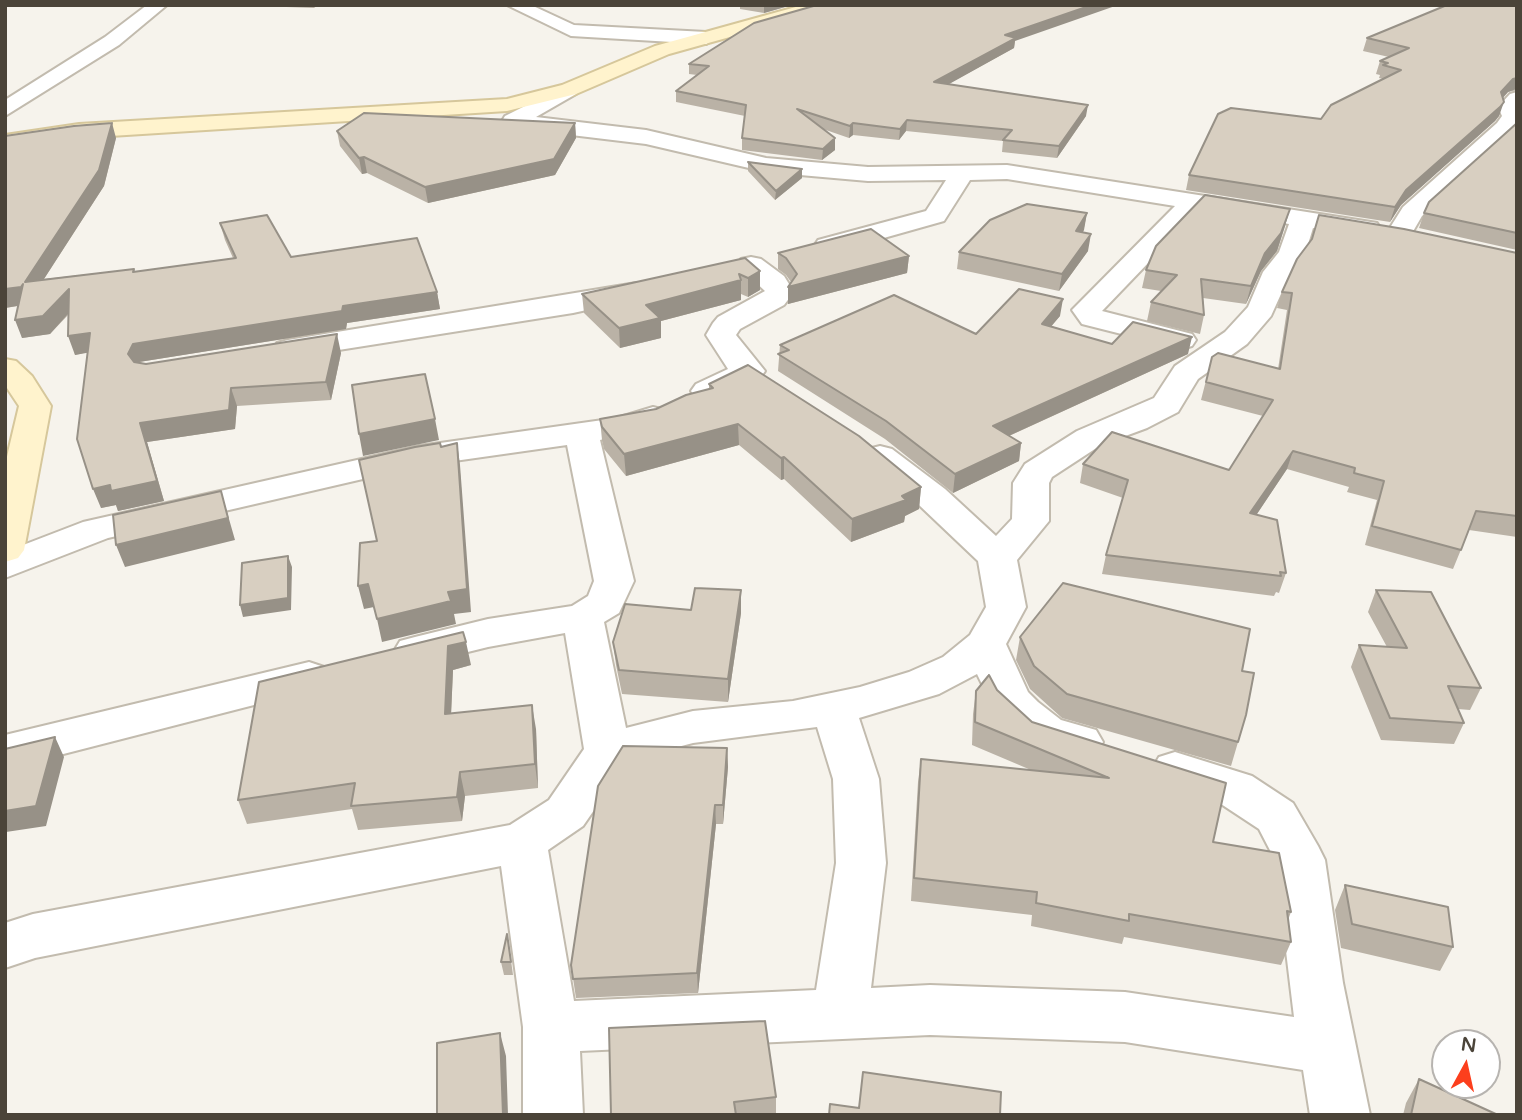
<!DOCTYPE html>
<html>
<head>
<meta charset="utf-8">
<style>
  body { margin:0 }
  #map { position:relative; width:1522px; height:1120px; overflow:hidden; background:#f6f3ec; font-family:"Varela Round",sans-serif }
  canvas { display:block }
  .frame { position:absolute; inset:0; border:7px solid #4b4439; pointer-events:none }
  .north { position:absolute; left:1431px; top:1029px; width:70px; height:70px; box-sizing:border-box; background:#fff; border:2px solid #b7b4b0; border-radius:50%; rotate:8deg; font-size:19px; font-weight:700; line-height:28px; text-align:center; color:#4b4439 }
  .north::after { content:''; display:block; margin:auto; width:24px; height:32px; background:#fc3f1d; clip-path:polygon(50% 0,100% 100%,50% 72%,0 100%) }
</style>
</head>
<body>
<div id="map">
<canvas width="1522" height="1120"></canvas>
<div class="frame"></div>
<div class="north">N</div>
</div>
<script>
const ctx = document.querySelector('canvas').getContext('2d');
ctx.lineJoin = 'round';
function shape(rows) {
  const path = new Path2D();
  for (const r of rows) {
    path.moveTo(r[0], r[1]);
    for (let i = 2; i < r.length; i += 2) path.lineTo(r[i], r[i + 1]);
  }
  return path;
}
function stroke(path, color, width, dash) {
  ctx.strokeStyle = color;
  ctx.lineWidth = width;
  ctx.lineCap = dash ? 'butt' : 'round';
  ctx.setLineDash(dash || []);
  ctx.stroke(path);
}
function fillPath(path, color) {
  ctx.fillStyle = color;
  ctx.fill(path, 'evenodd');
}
const street = shape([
  [147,5,167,5,119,45,5,116,5,100,105,37,147,5],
  [507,5,531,5,574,25,706,32,715,38,706,44,571,36,507,5],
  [569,84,576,86,579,90,576,94,536,117,646,130,766,158,868,167,1007,165,1377,223,1381,229,1377,235,1368,237,1313,228,1305,254,1290,274,1271,316,1247,344,1198,379,1178,412,1147,428,1101,445,1052,477,1049,483,1049,521,1017,560,1026,607,1006,644,1028,692,1038,702,1061,720,1096,730,1103,742,1096,754,1080,758,1029,742,995,711,977,674,939,694,859,718,879,779,886,863,871,988,930,985,1125,992,1294,1017,1275,860,1259,829,1218,802,1159,781,1152,769,1159,757,1175,752,1252,776,1293,803,1318,846,1325,860,1343,983,1370,1115,1310,1115,1303,1070,1125,1042,930,1035,580,1051,583,1115,523,1115,523,1027,501,866,35,958,5,968,5,923,33,914,510,825,549,800,584,749,565,633,488,647,415,665,400,661,394,651,400,641,415,637,488,619,572,606,588,596,594,581,567,445,419,466,108,538,5,578,5,552,83,522,419,446,617,418,653,407,665,410,670,417,665,424,600,440,634,581,619,613,604,622,626,728,693,711,793,701,860,687,909,672,943,657,970,635,986,607,978,561,919,505,868,463,863,456,868,449,880,446,892,449,945,489,996,536,1012,519,1013,483,1025,464,1077,431,1154,398,1175,366,1225,332,1248,307,1263,272,1279,252,1289,224,1199,210,1102,311,1192,334,1196,340,1192,346,1181,349,1082,324,1072,310,1175,206,1007,179,970,180,944,221,827,254,818,252,814,246,818,240,926,211,946,180,868,181,766,172,646,144,513,128,502,121,505,116,569,84],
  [817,727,833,779,836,863,816,990,574,1001,548,850,583,826,610,787,624,761,693,743,817,727],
  [1517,92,1517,127,1513,133,1422,216,1408,240,1390,240,1386,234,1403,207,1497,123,1502,116,1498,107,1510,94,1517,92],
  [751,257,761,259,784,276,794,292,784,305,740,329,736,335,765,371,760,378,718,398,707,401,696,398,691,391,696,384,728,369,706,335,713,323,718,317,765,291,737,265,741,259,751,257],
  [636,283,646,285,650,291,646,297,573,313,288,358,277,355,273,349,277,343,288,340,636,283],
  [309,662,324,667,330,677,324,687,5,769,5,735,309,662]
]);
const secondary = shape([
  [803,5,833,5,830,9,669,54,576,94,507,111,79,138,5,149,5,135,79,124,507,99,562,85,655,46,803,5],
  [5,359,16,361,32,376,51,406,24,550,18,558,5,562,5,465,19,406,5,385,5,359]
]);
stroke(street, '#c2bbae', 4);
stroke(secondary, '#d6c79b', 4);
fillPath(street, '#fff');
fillPath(secondary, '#fff3cd');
fillPath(shape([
  [231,5,318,5,314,8],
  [740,5,792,5,764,13,740,9],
  [1517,5,1517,90,1508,92,1503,98,1499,116,1495,121,1401,205,1390,222,1186,190,1189,175,1321,119,1383,79,1379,78,1380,75,1376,74,1380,61,1389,57,1363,51,1367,38],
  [1015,41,1014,48,948,84,1086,116,1057,158,1002,152,1003,141,906,131,899,140,853,135,849,138,823,129,835,138,835,150,822,160,742,150,742,138,745,116,676,102,676,91,697,75,689,74,689,64],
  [575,123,576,138,555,175,428,203,367,173,362,174,340,146,337,131],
  [1517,124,1517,250,1419,228,1424,213],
  [5,136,116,138,104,186,44,279,134,269,135,272,233,258,225,240,220,223,291,257,437,292,440,309,347,323,346,329,139,362,146,364,341,353,331,400,237,406,235,429,147,442,164,501,118,511,116,505,101,508,88,352,75,355,69,314,50,334,22,338,18,306,5,308],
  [748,162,802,169,802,178,775,200,748,171],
  [1087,213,1083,232,1088,251,1059,291,957,269,959,252],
  [1285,226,1277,251,1261,271,1246,304,1203,298,1204,315,1200,334,1147,321,1151,302,1161,291,1142,288,1146,270],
  [778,253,909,256,907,273,788,304,788,287,791,282,786,275,778,269],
  [1517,253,1517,537,1469,530,1453,569,1365,545,1377,500,1347,492,1349,487,1287,469,1256,515,1286,573,1279,593,1276,592,1274,596,1102,574,1106,555,1123,498,1080,483,1083,464,1229,470,1263,416,1201,400,1212,357,1278,369,1287,310,1277,308,1282,292],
  [745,258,760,290,748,297,741,294,741,300,661,321,661,338,620,348,584,313,582,294],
  [1060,316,1051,326,1112,344,1188,354,1009,436,1021,443,1019,461,953,493,885,439,778,371,780,345,976,334],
  [709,384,921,487,919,509,905,516,904,522,851,542,784,479,781,480,739,445,626,476,604,449,602,440,600,419,656,409,709,389],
  [741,590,741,613,728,702,622,694,616,665,613,642],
  [1376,590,1481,688,1470,710,1458,709,1464,723,1454,744,1381,740,1351,667,1359,645,1387,647,1368,612],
  [1020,637,1242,671,1246,715,1231,766,1062,718,1030,689,1016,660],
  [471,665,453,670,451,714,536,729,538,788,465,796,462,821,358,830,352,809,247,824,238,800,259,682],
  [997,690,1032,722,1213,842,1291,912,1288,920,1291,942,1281,965,1124,937,1122,944,1031,926,1032,915,911,901,918,782,921,759,1031,770,972,745,973,714,976,691],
  [727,748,728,767,723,824,716,824,698,993,576,998,571,965],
  [1345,885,1453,947,1440,971,1341,948,1335,910],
  [509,946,513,975,504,975,501,962],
  [1419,1079,1498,1115,1403,1115,1406,1103],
  [776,1097,776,1115,611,1115]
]), '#bab2a6');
fillPath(shape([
  [764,5,792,5,764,13],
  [1092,5,1118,5,1015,41,1014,48,933,93,934,82,1005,35],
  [1517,78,1516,89,1508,92,1496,105,1501,92,1513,79],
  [1504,102,1499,116,1495,121,1401,205,1390,222,1395,207,1406,190],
  [1088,105,1086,116,1057,158,1059,146],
  [907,120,906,131,899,140,900,129],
  [112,123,116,138,104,186,31,299,25,282],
  [575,123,576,138,555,175,428,203,425,187],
  [853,123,853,135,849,138,850,126],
  [835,138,835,150,822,160,823,149],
  [364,157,367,173,362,174,359,158],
  [802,169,802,178,775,200,776,191],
  [1290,209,1285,226,1277,251,1261,271,1246,304,1251,286,1265,253],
  [1087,213,1084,230,1074,248,1076,231],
  [1091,234,1088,251,1059,291,1062,274],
  [909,256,907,273,788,304,788,287],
  [760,271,760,290,748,297,748,278],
  [741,280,741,300,661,321,661,338,620,348,619,328,646,305],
  [23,284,28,304,5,308,5,289],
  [69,289,75,306,50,334,22,338,15,320],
  [437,292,440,309,347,323,346,329,139,362,134,373,128,354,133,344,343,306],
  [1063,299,1060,316,1039,341,1042,324],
  [90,333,97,351,75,355,68,336],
  [337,334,341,353,331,400,326,382],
  [1192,337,1188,354,991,444,993,426],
  [231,388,237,406,235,429,147,442,164,501,118,511,116,505,101,508,93,489,110,485,140,423],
  [435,419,439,440,363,456,359,434],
  [738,424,739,445,626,476,624,454],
  [457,443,460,465,471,612,454,614,456,624,382,642,377,619,448,592],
  [1021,443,1019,461,953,493,955,474],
  [1293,451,1287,469,1245,532,1250,513],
  [784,457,784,479,781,480,781,458],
  [921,487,919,509,905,516,904,522,851,542,852,519],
  [221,491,235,540,125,567,116,545],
  [288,556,292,567,291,610,243,617,240,605],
  [368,584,374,607,364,609,358,586],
  [741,590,741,613,728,702,728,679],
  [466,642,471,665,453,670,450,738,445,714,448,646],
  [532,705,536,729,538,788,535,764],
  [55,737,64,757,46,826,6,832,5,834,5,811],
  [727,748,728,767,723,824,723,805],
  [460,772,465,796,462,821,457,797],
  [715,805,716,824,698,993,697,973],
  [500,1033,506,1056,508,1115,503,1115]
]), '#979187');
const building = shape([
  [817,5,1092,5,1005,35,1016,38,934,82,1088,105,1059,146,1003,140,1012,130,907,120,900,129,853,123,850,126,797,109,835,138,823,149,742,138,746,105,676,91,709,66,689,64,754,23,817,5],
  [1447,5,1517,5,1517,78,1513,79,1501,92,1504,102,1500,107,1406,190,1395,207,1189,175,1218,114,1231,108,1321,119,1331,105,1401,70,1383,65,1388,63,1380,61,1409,48,1367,38,1447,5],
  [364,113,575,123,554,159,425,187,364,157,359,158,337,131,364,113],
  [112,123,99,170,25,282,134,269,133,272,236,258,220,223,267,215,291,257,417,238,437,292,343,306,342,311,133,344,128,354,134,362,146,364,337,334,326,382,231,388,229,410,140,423,157,481,111,491,110,485,93,489,77,439,90,333,68,336,69,289,43,316,15,320,23,284,21,287,5,289,5,136,74,126,112,123],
  [1517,123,1517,233,1424,213,1429,202,1517,123],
  [748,162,802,169,776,191,748,162],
  [1205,195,1290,209,1281,233,1265,253,1251,286,1201,279,1204,315,1151,302,1177,275,1146,270,1156,246,1205,195],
  [1027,204,1087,213,1076,231,1091,234,1062,274,959,252,990,220,1027,204],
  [1319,215,1404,229,1517,253,1517,516,1476,511,1461,550,1372,526,1384,481,1354,473,1355,468,1293,451,1250,513,1277,520,1286,573,1280,572,1281,576,1106,555,1128,480,1083,464,1112,432,1229,470,1273,400,1206,382,1212,357,1218,353,1280,369,1292,293,1282,292,1297,259,1312,239,1319,215],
  [871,229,909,256,788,287,797,274,786,258,778,253,871,229],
  [745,258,760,271,748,278,739,274,741,280,646,305,660,318,619,328,582,294,745,258],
  [1019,289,1063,299,1042,324,1112,344,1133,322,1192,337,993,426,1021,443,955,474,886,421,778,354,789,350,780,345,894,295,976,334,1019,289],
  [748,365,859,436,921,487,902,496,906,500,852,519,784,457,781,458,738,424,624,454,602,427,600,419,656,409,686,395,713,388,709,384,748,365],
  [425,374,435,419,359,434,352,385,425,374],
  [440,443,441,447,457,443,467,589,448,592,451,601,377,619,368,584,358,586,360,543,377,541,359,460,415,447,440,443],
  [221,491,228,518,116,545,113,515,221,491],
  [288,556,288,598,240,605,242,563,288,556],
  [1063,583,1250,629,1242,671,1254,673,1246,715,1238,742,1067,694,1034,666,1020,637,1063,583],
  [695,588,741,590,728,679,619,670,613,642,625,604,691,610,695,588],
  [1376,590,1431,592,1481,688,1448,686,1464,723,1390,718,1359,645,1407,648,1376,590],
  [463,632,466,642,448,646,445,714,532,705,535,764,460,772,457,797,351,806,355,783,238,800,259,682,463,632],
  [989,675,997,690,1032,722,1226,783,1213,842,1279,853,1291,912,1287,911,1291,942,1129,914,1129,921,1036,903,1037,892,914,878,921,759,1109,778,975,722,976,691,989,675],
  [55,737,36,806,5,811,5,749,55,737],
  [623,746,727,748,723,805,715,805,697,973,573,979,571,965,598,786,623,746],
  [1345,885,1448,907,1453,947,1352,924,1345,885],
  [507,934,511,962,501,962,507,934],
  [765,1021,776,1097,734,1102,736,1115,611,1115,609,1028,765,1021],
  [500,1033,503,1115,437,1115,437,1043,500,1033],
  [863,1072,1001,1092,1000,1115,829,1115,830,1104,859,1108,863,1072],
  [1419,1079,1498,1115,1411,1115,1419,1079]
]);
fillPath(building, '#d8cfc1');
stroke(building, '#979187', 2);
</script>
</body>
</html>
